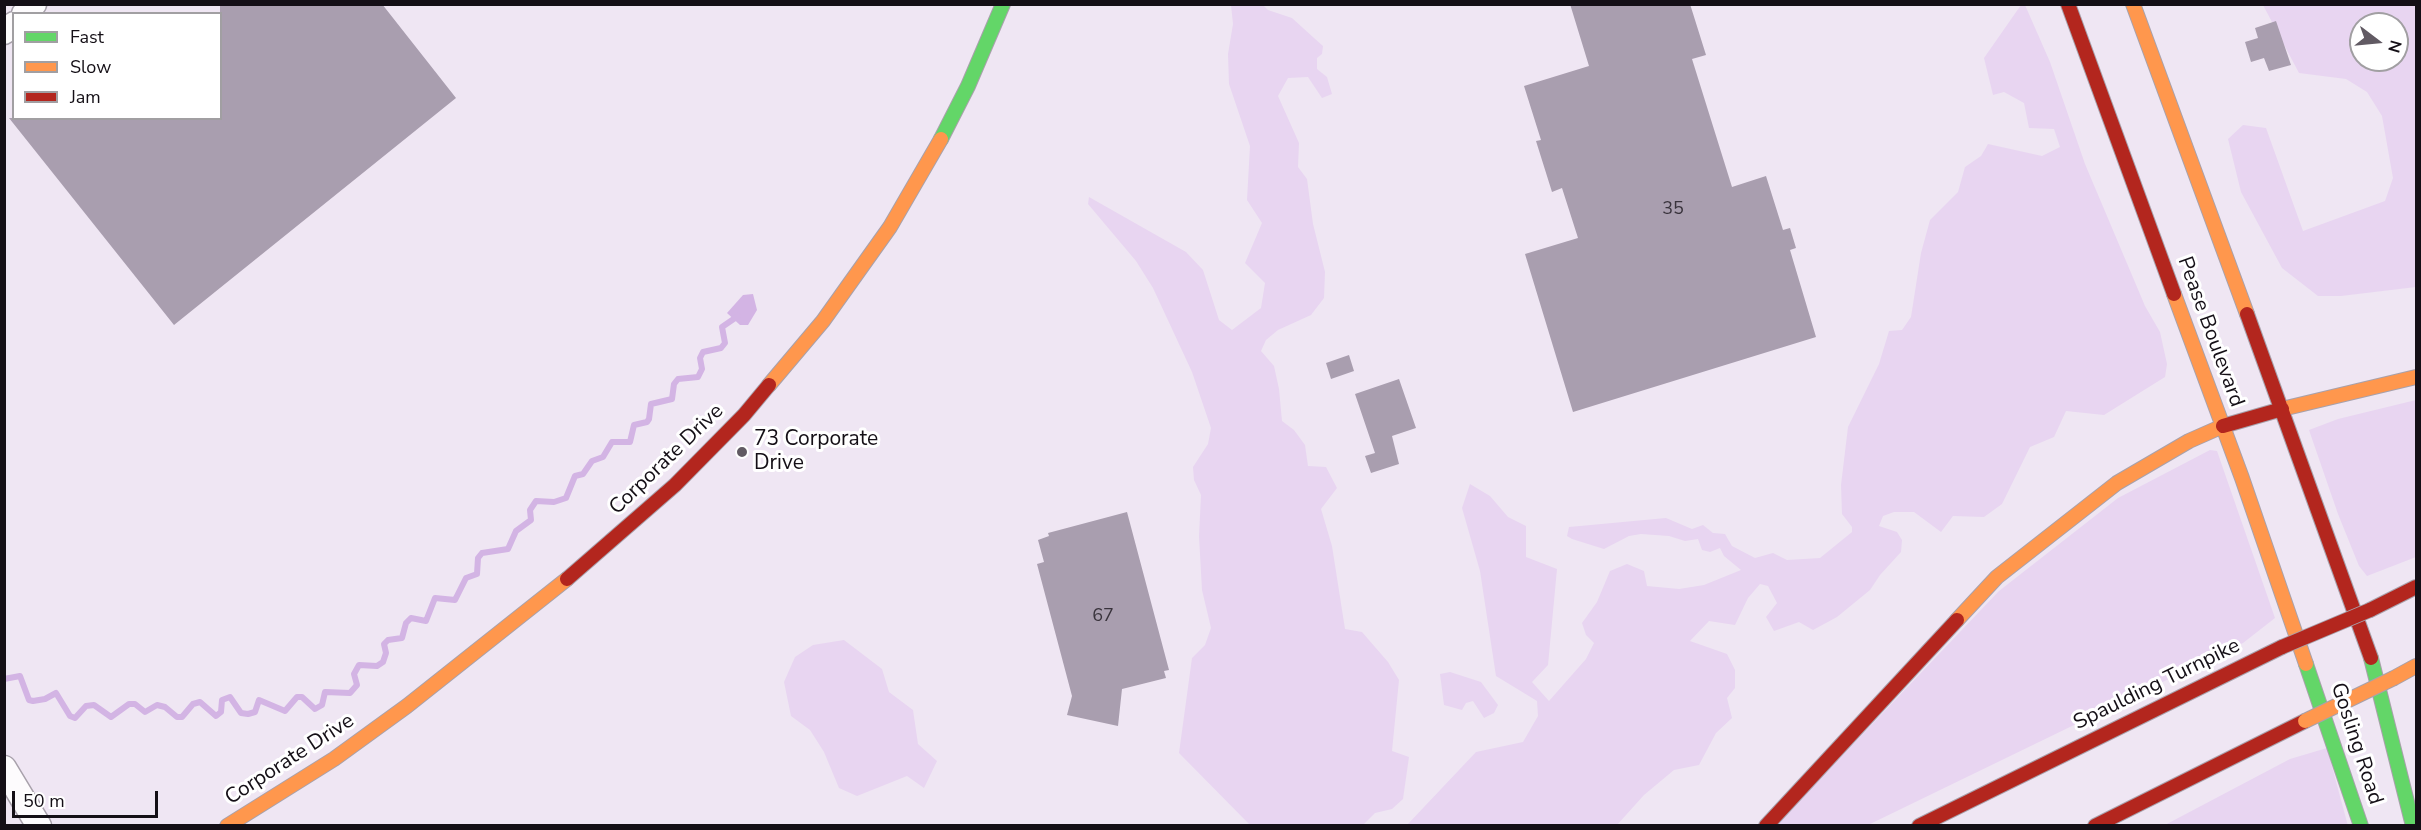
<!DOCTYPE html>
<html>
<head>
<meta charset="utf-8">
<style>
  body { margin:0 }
  #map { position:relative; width:2421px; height:830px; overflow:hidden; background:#efe6f3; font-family:"Nunito Sans",sans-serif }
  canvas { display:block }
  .frame { position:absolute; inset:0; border:6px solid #140f16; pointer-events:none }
  .legend { position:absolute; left:12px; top:12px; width:210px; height:108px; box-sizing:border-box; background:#fff; border:2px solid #a19fa2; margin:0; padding:8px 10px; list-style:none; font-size:18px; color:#140f16 }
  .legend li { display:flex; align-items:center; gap:12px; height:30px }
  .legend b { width:30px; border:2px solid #a19fa2 }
  .north { position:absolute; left:2349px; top:12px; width:60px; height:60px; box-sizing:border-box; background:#fff; border:2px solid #a19fa2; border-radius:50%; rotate:106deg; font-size:16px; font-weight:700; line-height:24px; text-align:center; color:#140f16 }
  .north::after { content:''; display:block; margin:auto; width:21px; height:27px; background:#615a63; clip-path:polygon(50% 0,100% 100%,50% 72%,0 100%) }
  .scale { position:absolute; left:12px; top:791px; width:146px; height:27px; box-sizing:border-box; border:3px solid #140f16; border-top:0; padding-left:8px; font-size:18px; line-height:21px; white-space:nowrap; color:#140f16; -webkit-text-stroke:4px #fff; paint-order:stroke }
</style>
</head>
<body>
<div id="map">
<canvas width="2421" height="830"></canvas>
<div class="frame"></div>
<ul class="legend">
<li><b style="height:8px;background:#63d668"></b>Fast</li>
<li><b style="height:8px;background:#ff974d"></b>Slow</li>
<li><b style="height:8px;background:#b3261e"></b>Jam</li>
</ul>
<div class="north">N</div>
<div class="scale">50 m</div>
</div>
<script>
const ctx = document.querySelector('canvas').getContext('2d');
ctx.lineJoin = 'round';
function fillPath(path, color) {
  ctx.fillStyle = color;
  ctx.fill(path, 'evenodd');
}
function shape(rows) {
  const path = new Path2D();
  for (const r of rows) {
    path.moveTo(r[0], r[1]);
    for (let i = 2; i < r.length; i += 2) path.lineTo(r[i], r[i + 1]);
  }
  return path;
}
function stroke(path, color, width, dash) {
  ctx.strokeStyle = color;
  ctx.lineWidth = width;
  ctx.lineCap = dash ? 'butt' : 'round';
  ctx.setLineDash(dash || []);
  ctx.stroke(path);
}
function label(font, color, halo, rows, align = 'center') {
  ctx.font = font + ' "Nunito Sans",sans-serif';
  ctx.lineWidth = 6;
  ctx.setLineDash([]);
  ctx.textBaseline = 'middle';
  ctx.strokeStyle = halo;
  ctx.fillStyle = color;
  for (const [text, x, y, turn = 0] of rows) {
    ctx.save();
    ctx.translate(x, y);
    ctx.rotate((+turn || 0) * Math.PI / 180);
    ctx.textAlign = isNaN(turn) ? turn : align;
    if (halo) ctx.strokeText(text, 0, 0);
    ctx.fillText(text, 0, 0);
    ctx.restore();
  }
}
fillPath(shape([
  [1231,5,1263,5,1268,10,1292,18,1314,38,1323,46,1322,54,1317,58,1317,69,1327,77,1332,94,1322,98,1308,77,1288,78,1278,96,1299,143,1298,167,1307,179,1313,224,1325,272,1324,298,1311,315,1278,330,1266,340,1261,351,1274,366,1279,389,1282,421,1294,430,1305,445,1308,466,1326,467,1337,488,1321,509,1332,546,1345,629,1362,632,1388,662,1399,680,1392,751,1409,757,1403,799,1392,809,1375,813,1363,825,1250,825,1179,753,1192,658,1205,645,1211,628,1202,590,1199,536,1201,495,1194,480,1193,467,1208,444,1211,428,1192,372,1153,288,1136,261,1088,204,1089,197,1186,252,1203,270,1219,320,1232,330,1261,308,1265,283,1245,263,1262,223,1247,200,1250,146,1229,84,1228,54,1233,24],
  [2021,5,2025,5,2050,62,2085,164,2145,306,2160,332,2167,364,2165,377,2104,415,2066,411,2054,437,2030,447,2002,504,1984,517,1953,516,1941,532,1914,512,1894,512,1883,516,1879,526,1897,532,1902,540,1901,552,1880,575,1870,590,1837,617,1813,630,1799,622,1774,631,1766,617,1777,603,1768,586,1760,584,1748,598,1735,625,1709,621,1690,641,1727,654,1735,670,1735,688,1727,698,1732,718,1716,733,1699,765,1674,770,1644,795,1617,825,1407,825,1476,752,1523,742,1538,716,1537,701,1496,676,1480,571,1462,508,1470,484,1490,496,1508,517,1526,526,1526,557,1557,569,1548,665,1532,682,1549,701,1586,659,1594,643,1586,635,1582,623,1597,602,1610,571,1627,564,1644,571,1647,586,1679,589,1704,585,1741,570,1724,556,1720,548,1710,552,1702,550,1698,539,1685,541,1669,536,1641,534,1629,536,1604,549,1572,539,1567,536,1569,527,1666,518,1692,529,1703,525,1713,533,1725,534,1732,546,1755,558,1773,553,1787,560,1820,558,1852,532,1852,527,1842,514,1841,485,1848,427,1879,364,1889,331,1902,330,1911,317,1921,253,1930,220,1958,192,1965,167,1981,156,1988,144,2042,156,2060,147,2054,129,2029,128,2024,103,2004,92,1993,95,1984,58],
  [2263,5,2416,5,2416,287,2341,296,2318,296,2282,268,2241,192,2228,139,2243,125,2266,128,2303,231,2385,201,2393,178,2382,116,2367,92,2346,79,2299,73],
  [2361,24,2397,24,2397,60,2361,60],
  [2416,400,2416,557,2367,576,2359,566,2338,514,2309,430,2338,419],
  [2210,450,2217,451,2275,618,2243,643,1868,825,1775,826,1999,591,2118,498],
  [844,640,882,669,889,692,913,710,918,744,937,761,924,788,907,776,857,796,839,788,824,752,810,730,791,716,784,682,795,657,813,645],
  [1450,672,1481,682,1498,705,1494,713,1484,718,1473,701,1466,703,1462,710,1444,705,1440,674],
  [2327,748,2348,826,2163,826,2290,759]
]), '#e8d5f1');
fillPath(shape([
  [753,294,757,310,748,325,740,325,727,313,743,295]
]), '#d3b4e4');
stroke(shape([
  [4,679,20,676,29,700,33,701,45,699,56,693,70,716,75,718,86,706,94,705,111,717,129,704,135,704,145,712,157,705,165,707,177,717,182,717,193,704,200,702,216,716,221,712,222,700,230,697,241,713,248,714,255,712,259,700,285,711,297,697,302,697,315,709,322,705,325,692,350,693,357,685,354,674,359,665,377,666,383,662,386,653,384,644,388,640,402,638,406,623,411,618,426,621,435,598,455,600,466,578,477,574,478,558,482,553,508,549,516,531,531,520,530,510,536,501,554,502,566,498,575,476,583,474,592,461,603,457,612,442,630,442,634,425,647,422,649,419,651,404,672,399,674,384,678,379,698,377,702,369,700,358,703,352,721,348,725,343,722,327,738,316]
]), '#d3b4e4', 6);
fillPath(shape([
  [220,4,382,4,456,98,174,325,9,118,220,118],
  [1570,4,1690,4,1706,55,1692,59,1732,187,1766,176,1783,230,1790,228,1796,248,1790,250,1816,337,1573,412,1525,254,1578,238,1562,188,1552,192,1536,141,1541,140,1524,86,1589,66],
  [2276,21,2291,65,2269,71,2264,58,2251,62,2245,42,2258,38,2255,28],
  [1349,355,1354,371,1331,379,1326,363],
  [1399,379,1416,428,1392,436,1399,464,1371,473,1365,456,1375,453,1355,394],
  [1127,512,1169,670,1164,671,1166,678,1122,689,1118,726,1067,715,1072,696,1037,564,1044,562,1038,540,1049,536,1048,533]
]), '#a99eaf');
const street = shape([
  [24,14,34,4],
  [4,32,14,24],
  [4,768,39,826]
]);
const fast = shape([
  [941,139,968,86,1003,4],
  [2371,658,2413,826],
  [2306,664,2361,826]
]);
const slow = shape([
  [2133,4,2247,314],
  [2174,294,2242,478,2306,664],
  [769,385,823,321,890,227,941,139],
  [2282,409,2416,377],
  [1957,620,1997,577,2117,483,2189,441,2223,426],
  [2394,678,2416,666],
  [227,826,334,759,407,706,567,579]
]);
const jam = shape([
  [2068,4,2174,294],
  [2247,314,2371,658],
  [2223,426,2282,409],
  [567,579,675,485,744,415,769,385],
  [2370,610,2416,587],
  [1766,826,1957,620],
  [1919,826,2282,647],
  [2095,826,2305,721]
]);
stroke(street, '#a8a1ab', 27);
stroke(fast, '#a8a1ab', 16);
stroke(slow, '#a8a1ab', 16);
stroke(jam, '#a8a1ab', 16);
stroke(street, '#fdfbfd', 24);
stroke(fast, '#63d668', 14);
stroke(slow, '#ff974d', 14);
stroke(jam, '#b3261e', 14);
const slowBridge = shape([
  [2305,721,2394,678]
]);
const jamBridge = shape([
  [2282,647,2370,610]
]);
stroke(slowBridge, '#a8a1ab', 16, []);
stroke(jamBridge, '#a8a1ab', 16, []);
stroke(slowBridge, '#ff974d', 14);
stroke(jamBridge, '#b3261e', 14);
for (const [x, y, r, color] of [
  [742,452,6,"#615a63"]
]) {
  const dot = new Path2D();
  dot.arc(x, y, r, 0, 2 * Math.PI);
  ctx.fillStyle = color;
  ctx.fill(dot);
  stroke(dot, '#fff', 2);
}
label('18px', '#39333c', null, [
  ["35",1673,210],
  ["67",1103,617]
]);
label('21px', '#140f16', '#fff', [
  ["Pease Boulevard",2210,332,70],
  ["Corporate Drive",667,460,-44],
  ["Spaulding Turnpike",2157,685,-26],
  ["Gosling Road",2356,744,72],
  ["Corporate Drive",290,760,-33]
]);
label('21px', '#140f16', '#fff', [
  ["73 Corporate",754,440],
  ["Drive",754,464]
], 'left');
</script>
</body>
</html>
